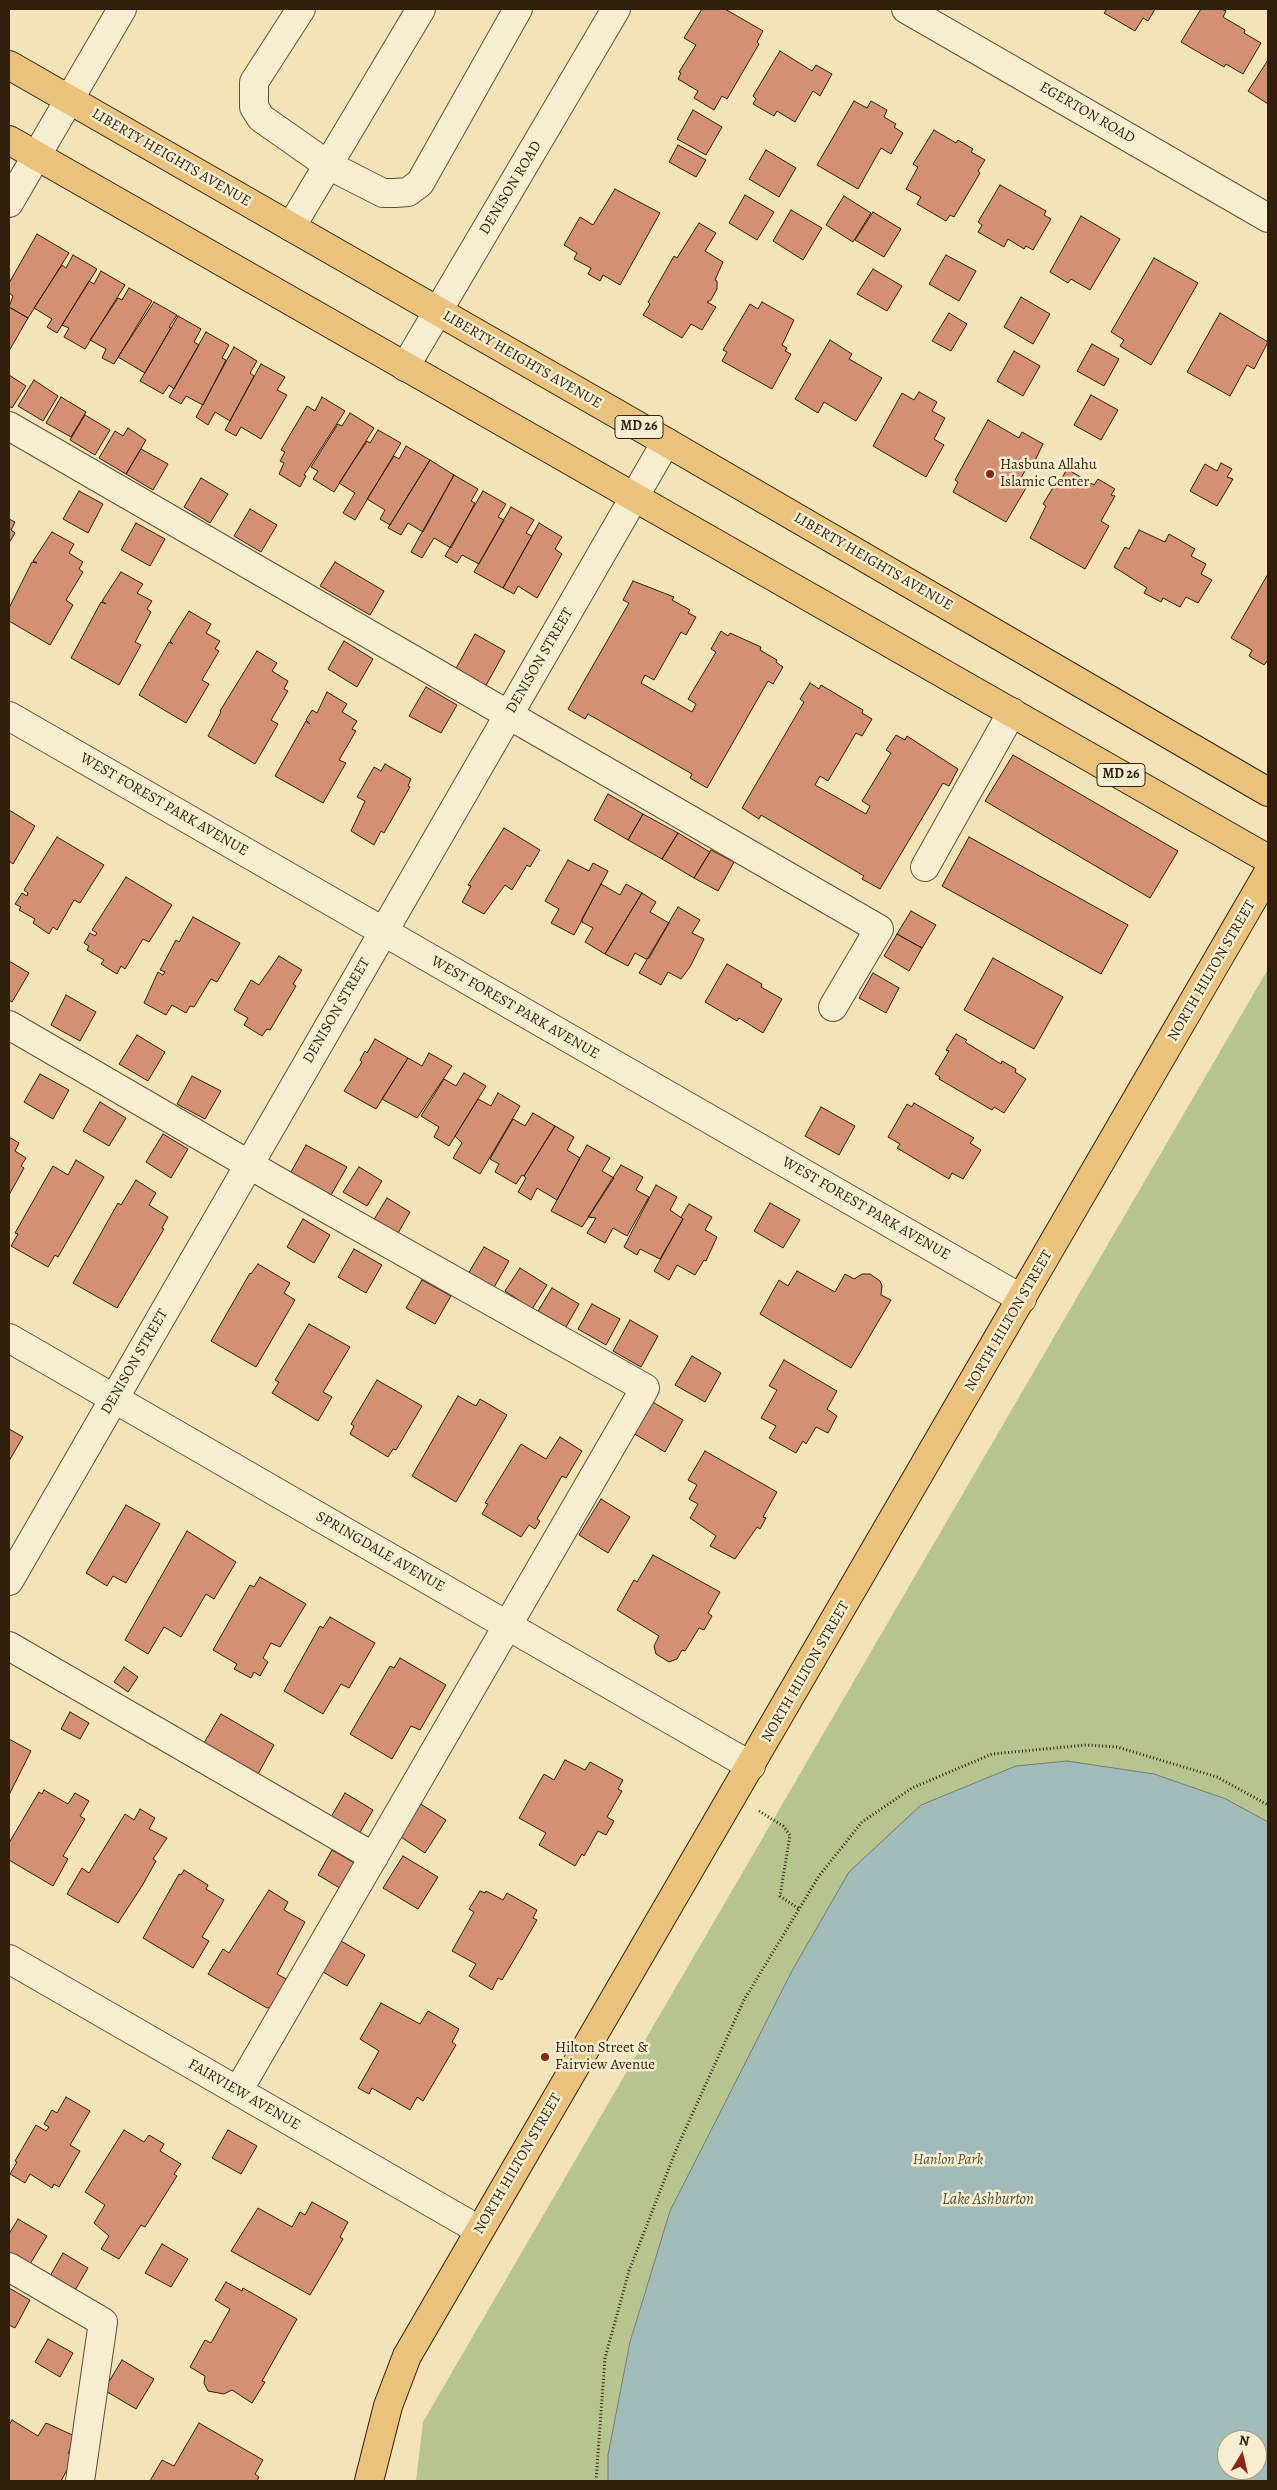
<!DOCTYPE html>
<html>
<head>
<meta charset="utf-8">
<style>
  body { margin:0 }
  #map { position:relative; width:1277px; height:2490px; overflow:hidden; background:#f3e3b6; font-family:Alegreya,serif }
  canvas { display:block }
  .frame { position:absolute; inset:0; border:10px solid #301f0b; pointer-events:none }
  .north { position:absolute; left:1217px; top:2430px; width:50px; height:50px; box-sizing:border-box; background:#f7edd0; border:1px solid #a79b81; border-radius:50%; rotate:9deg; font-size:14px; font-weight:700; line-height:20px; text-align:center; color:#301f0b }
  .north::after { content:''; display:block; margin:auto; width:18px; height:22px; background:#8f2418; clip-path:polygon(50% 0,100% 100%,50% 72%,0 100%) }
</style>
</head>
<body>
<div id="map">
<canvas width="1277" height="2490"></canvas>
<div class="frame"></div>
<div class="north">N</div>
</div>
<script>
const ctx = document.querySelector('canvas').getContext('2d');
ctx.lineJoin = 'round';
function fillPath(path, color) {
  ctx.fillStyle = color;
  ctx.fill(path, 'evenodd');
}
function shape(rows) {
  const path = new Path2D();
  for (const r of rows) {
    path.moveTo(r[0], r[1]);
    for (let i = 2; i < r.length; i += 2) path.lineTo(r[i], r[i + 1]);
  }
  return path;
}
function stroke(path, color, width, dash) {
  ctx.strokeStyle = color;
  ctx.lineWidth = width;
  ctx.lineCap = dash ? 'butt' : 'round';
  ctx.setLineDash(dash || []);
  ctx.stroke(path);
}
function label(font, color, halo, rows, align = 'center') {
  ctx.font = font + ' Alegreya,serif';
  ctx.lineWidth = 5;
  ctx.setLineDash([]);
  ctx.textBaseline = 'middle';
  ctx.strokeStyle = halo;
  ctx.fillStyle = color;
  for (const [text, x, y, turn = 0] of rows) {
    ctx.save();
    ctx.translate(x, y);
    ctx.rotate((+turn || 0) * Math.PI / 180);
    ctx.textAlign = isNaN(turn) ? turn : align;
    if (halo) ctx.strokeText(text, 0, 0);
    ctx.fillText(text, 0, 0);
    ctx.restore();
  }
}
fillPath(shape([
  [1268,969,1268,2481,416,2481,423,2422],
  [1227,2440,1257,2440,1257,2470,1227,2470]
]), '#b8c490');
const water = shape([
  [1067,1761,1154,1774,1226,1799,1268,1822,1268,2481,608,2481,608,2455,630,2342,670,2211,793,1969,849,1872,921,1805,1016,1766,1067,1761],
  [1227,2440,1257,2440,1257,2470,1227,2470,1227,2440]
]);
fillPath(water, '#a0bbb9');
stroke(water, '#737d73', 1);
const building = shape([
  [702,9,725,9,763,31,757,42,759,44,727,99,722,96,714,110,694,98,698,91,678,79,681,73,679,72,696,45,684,38,702,9],
  [1107,9,1155,9,1148,21,1143,18,1135,31,1104,13,1107,9],
  [1201,9,1221,9,1226,11,1223,17,1245,30,1244,33,1261,43,1243,74,1226,64,1224,67,1181,42,1201,9],
  [780,51,812,71,816,65,832,74,820,96,813,91,795,122,777,111,774,116,753,104,756,99,753,96,780,51],
  [1268,60,1268,104,1248,91,1268,60],
  [854,101,867,108,871,101,887,110,884,117,896,124,894,127,903,133,891,154,881,148,858,189,817,165,854,101],
  [693,110,722,127,706,155,677,139,693,110],
  [934,130,956,143,958,140,973,149,971,152,985,160,978,171,980,173,954,217,950,215,946,221,917,204,921,197,906,189,918,167,913,164,934,130],
  [678,145,706,160,696,177,669,162,678,145],
  [766,150,796,168,779,197,749,179,766,150],
  [1000,185,1046,211,1044,215,1051,219,1033,250,1026,246,1024,249,1008,239,1004,247,978,232,982,225,978,222,1000,185],
  [615,189,660,213,620,285,603,275,600,281,588,274,591,268,574,259,577,253,564,245,580,217,593,225,615,189],
  [745,195,774,212,757,240,729,223,745,195],
  [844,196,871,213,853,242,826,225,844,196],
  [791,210,822,228,803,260,773,241,791,210],
  [873,212,901,229,884,257,855,240,873,212],
  [1081,216,1120,239,1090,290,1071,279,1068,283,1050,272,1081,216],
  [699,223,716,233,705,251,723,262,715,280,717,281,717,289,711,300,707,302,716,307,702,330,691,324,682,338,643,315,650,304,648,302,674,256,677,258,699,223],
  [37,234,69,253,28,318,9,307,13,296,9,293,9,283,37,234],
  [73,255,97,269,57,333,47,327,52,319,34,308,62,265,66,268,73,255],
  [946,255,976,271,959,301,929,284,946,255],
  [1154,258,1198,283,1151,365,1120,346,1124,340,1111,332,1154,258],
  [873,269,902,286,887,311,857,294,873,269],
  [101,271,125,285,85,349,64,337,69,328,62,325,89,281,94,284,101,271],
  [129,288,152,301,114,364,102,358,106,349,90,340,118,298,122,300,129,288],
  [1021,297,1050,314,1033,344,1004,327,1021,297],
  [154,302,177,315,169,327,171,328,145,373,118,357,154,302],
  [762,302,794,320,782,345,787,348,785,351,791,354,772,389,722,361,727,352,723,350,750,304,758,309,762,302],
  [9,307,28,318,9,351,9,307],
  [949,313,967,324,951,351,932,341,949,313],
  [1220,313,1268,342,1254,369,1247,365,1230,396,1187,372,1220,313],
  [178,316,201,329,194,342,199,345,174,389,169,385,163,394,140,381,178,316],
  [206,332,229,345,222,358,226,360,203,405,186,396,181,404,169,397,206,332],
  [830,340,852,354,849,359,882,378,856,421,824,402,818,413,795,399,830,340],
  [1092,344,1119,359,1104,386,1077,371,1092,344],
  [234,347,257,361,250,373,254,376,230,421,215,412,208,425,196,417,234,347],
  [1014,351,1040,366,1023,396,997,381,1014,351],
  [261,364,285,377,277,390,287,395,261,439,241,427,236,436,225,430,261,364],
  [9,375,26,386,12,408,9,406,9,375],
  [34,380,58,396,43,421,18,406,34,380],
  [919,392,937,402,932,411,945,418,934,439,944,445,926,477,873,446,902,393,914,400,919,392],
  [1091,395,1118,410,1101,440,1074,425,1091,395],
  [61,397,86,412,71,437,46,423,61,397],
  [322,397,345,411,304,475,306,476,300,487,279,474,284,463,280,461,285,452,281,450,307,406,315,411,322,397],
  [350,413,374,428,334,492,313,479,318,471,311,467,338,424,342,426,350,413],
  [85,415,110,430,95,455,70,440,85,415],
  [988,420,1019,438,1022,432,1043,444,1030,471,1026,469,1021,478,1029,483,1006,522,953,492,958,482,955,480,988,420],
  [128,428,146,440,126,474,99,458,115,431,123,436,128,428],
  [378,430,401,443,355,520,343,513,355,493,339,483,367,441,370,443,378,430],
  [406,446,430,460,390,525,380,519,385,510,367,499,394,456,399,459,406,446],
  [141,449,168,464,153,490,126,474,141,449],
  [430,460,454,475,423,532,408,523,401,535,388,528,430,460],
  [1221,463,1232,469,1227,477,1233,479,1217,506,1190,491,1205,464,1217,471,1221,463],
  [1067,469,1094,485,1098,479,1115,489,1111,495,1115,496,1101,521,1109,526,1085,569,1030,538,1046,506,1043,504,1054,486,1057,487,1067,469],
  [454,475,478,489,471,501,475,503,451,548,434,538,422,558,411,552,454,475],
  [201,478,228,494,210,523,184,507,201,478],
  [79,491,103,504,88,533,63,519,79,491],
  [483,491,506,504,498,517,504,520,479,564,462,555,457,563,445,556,483,491],
  [511,507,534,520,526,533,532,536,503,588,474,572,511,507],
  [250,509,277,525,261,552,234,536,250,509],
  [9,519,15,522,11,530,15,533,9,543,9,519],
  [136,523,165,539,150,566,121,550,136,523],
  [539,523,562,537,555,549,562,554,537,598,518,586,514,594,503,588,539,523],
  [1139,530,1165,542,1169,534,1195,549,1191,556,1206,564,1201,574,1212,580,1198,603,1186,597,1180,607,1163,598,1161,602,1144,593,1147,588,1114,567,1125,547,1129,549,1139,530],
  [52,532,74,544,69,553,83,562,79,569,83,572,66,600,73,605,50,645,9,621,9,608,32,562,37,563,33,561,52,532],
  [335,562,384,591,370,615,320,586,335,562],
  [121,572,143,584,137,593,152,601,147,609,151,612,135,642,141,645,119,685,71,658,101,602,106,604,102,601,121,572],
  [1268,574,1268,660,1264,665,1249,656,1252,650,1231,638,1268,574],
  [633,581,674,597,672,600,690,610,688,613,696,617,686,635,681,632,654,680,645,675,641,683,692,712,696,704,688,699,716,652,711,649,721,631,728,636,730,633,761,647,760,650,777,660,776,662,783,667,773,684,768,681,707,788,690,778,692,774,588,714,585,719,568,709,629,603,623,600,633,581],
  [189,611,211,624,206,633,220,641,215,649,219,651,202,680,209,684,186,723,139,695,169,642,173,644,170,641,189,611],
  [475,634,505,651,484,689,454,672,475,634],
  [344,641,373,659,357,687,328,669,344,641],
  [257,651,277,663,272,671,288,681,284,689,288,691,271,720,278,724,255,764,208,736,221,712,220,711,257,651],
  [810,683,819,689,821,685,863,710,862,713,872,719,862,736,856,733,828,781,820,776,815,785,866,814,870,806,862,801,891,753,886,750,896,735,905,740,907,736,958,769,949,786,943,783,880,889,862,879,864,876,761,815,759,819,742,808,804,702,800,699,810,683],
  [426,687,457,705,441,733,409,716,426,687],
  [327,692,347,704,342,712,357,721,352,729,356,731,339,760,346,763,323,803,275,776,306,721,310,724,306,720,312,710,317,713,327,692],
  [1013,755,1178,851,1150,898,985,801,1013,755],
  [385,764,411,779,408,786,410,787,384,833,381,831,374,845,351,831,365,801,357,797,374,767,381,771,385,764],
  [608,794,643,814,628,840,594,820,608,794],
  [9,810,35,826,13,864,9,861,9,810],
  [643,814,678,833,662,859,628,840,643,814],
  [504,828,540,850,530,867,527,865,512,890,505,885,484,914,462,902,471,886,468,885,504,828],
  [678,833,710,852,694,878,662,859,678,833],
  [57,837,104,865,80,903,74,900,57,930,53,927,49,934,33,923,35,919,19,910,21,907,15,904,22,893,27,896,28,893,24,890,57,837],
  [969,837,1128,925,1101,974,942,886,969,837],
  [711,850,734,862,718,891,694,878,711,850],
  [568,860,589,871,593,863,608,871,574,935,551,923,559,909,545,901,568,860],
  [126,877,172,905,149,942,143,939,125,969,121,966,117,974,101,964,104,960,87,950,89,946,84,943,90,933,95,936,97,933,92,930,126,877],
  [601,884,620,895,626,884,642,893,605,954,585,942,593,928,582,922,582,919,601,884],
  [642,893,656,902,650,912,669,923,649,958,646,959,635,953,628,966,605,954,642,893],
  [678,907,700,920,692,933,704,939,690,967,681,979,668,972,661,985,639,973,678,907],
  [911,911,936,925,922,948,897,934,911,911],
  [193,917,240,943,217,982,211,979,194,1007,190,1006,186,1013,172,1005,166,1015,144,1003,158,972,163,975,165,972,160,970,176,940,179,942,193,917],
  [897,934,922,948,909,971,884,956,897,934],
  [279,956,302,970,293,984,296,986,270,1030,267,1029,262,1036,244,1025,248,1018,234,1010,251,980,259,985,279,956],
  [993,958,1063,997,1034,1049,964,1010,993,958],
  [9,961,29,973,12,1002,9,1000,9,961],
  [727,964,762,984,761,987,782,999,763,1033,739,1018,737,1021,705,1002,727,964],
  [873,973,899,988,886,1013,859,998,873,973],
  [66,995,96,1012,80,1041,51,1025,66,995],
  [956,1034,967,1040,965,1042,1001,1064,1002,1061,1016,1069,1015,1072,1026,1079,1004,1113,994,1107,992,1110,939,1079,940,1077,935,1074,949,1051,946,1050,956,1034],
  [137,1035,165,1052,148,1081,119,1064,137,1035],
  [375,1039,408,1058,376,1109,344,1091,362,1062,360,1060,365,1051,367,1053,375,1039],
  [429,1053,452,1066,417,1118,382,1099,408,1058,422,1066,429,1053],
  [464,1073,486,1086,449,1146,434,1137,439,1127,421,1116,444,1079,456,1086,464,1073],
  [40,1074,69,1090,53,1119,24,1102,40,1074],
  [192,1076,221,1091,205,1119,177,1104,192,1076],
  [498,1093,520,1106,480,1174,453,1158,462,1143,455,1136,478,1099,491,1106,498,1093],
  [100,1102,126,1118,109,1146,83,1131,100,1102],
  [914,1103,974,1138,970,1143,981,1150,963,1179,952,1173,949,1179,897,1148,900,1144,888,1137,907,1104,912,1107,914,1103],
  [821,1107,855,1126,839,1155,805,1136,821,1107],
  [533,1113,555,1126,524,1176,522,1175,516,1184,495,1172,499,1164,490,1159,513,1119,525,1126,533,1113],
  [555,1126,574,1137,567,1150,580,1158,557,1200,537,1188,531,1200,518,1192,526,1178,524,1176,555,1126],
  [163,1134,188,1149,171,1178,146,1162,163,1134],
  [9,1137,19,1143,15,1151,26,1158,21,1166,24,1168,9,1195,9,1137],
  [306,1145,347,1167,331,1195,291,1172,306,1145],
  [587,1145,610,1158,602,1171,614,1178,582,1227,551,1211,587,1145],
  [76,1160,104,1177,58,1257,55,1255,48,1267,11,1246,18,1234,15,1233,53,1166,68,1175,76,1160],
  [621,1165,643,1177,636,1190,649,1197,627,1236,613,1228,605,1243,587,1233,596,1218,588,1217,621,1165],
  [359,1167,382,1181,367,1206,343,1192,359,1167],
  [136,1180,156,1193,149,1205,168,1217,162,1228,164,1229,117,1308,73,1283,118,1203,121,1205,136,1180],
  [656,1185,677,1197,670,1210,683,1219,660,1259,640,1249,637,1255,624,1247,656,1185],
  [387,1198,410,1212,397,1235,373,1221,387,1198],
  [770,1203,800,1220,783,1248,754,1231,770,1203],
  [689,1204,712,1217,705,1230,717,1237,706,1261,704,1260,695,1275,677,1265,669,1280,654,1271,683,1219,681,1217,689,1204],
  [303,1219,330,1235,314,1263,287,1247,303,1219],
  [484,1247,509,1261,493,1289,468,1274,484,1247],
  [354,1249,382,1265,366,1293,338,1277,354,1249],
  [258,1264,290,1283,284,1293,295,1300,256,1367,211,1341,250,1273,251,1274,258,1264],
  [520,1268,547,1285,532,1309,505,1291,520,1268],
  [797,1271,835,1292,845,1274,854,1279,862,1274,870,1274,880,1281,882,1286,881,1295,891,1300,851,1368,760,1314,779,1280,788,1286,797,1271],
  [422,1280,451,1296,435,1324,406,1308,422,1280],
  [552,1288,579,1304,566,1327,538,1311,552,1288],
  [592,1304,620,1319,606,1345,578,1329,592,1304],
  [630,1320,658,1336,641,1367,613,1351,630,1320],
  [309,1324,350,1347,323,1392,332,1397,318,1421,272,1393,279,1382,275,1380,309,1324],
  [692,1356,721,1373,705,1402,675,1385,692,1356],
  [784,1360,837,1391,827,1409,837,1416,828,1433,816,1427,806,1444,803,1441,796,1453,769,1438,776,1426,761,1418,777,1390,769,1386,784,1360],
  [377,1380,422,1406,396,1450,393,1449,388,1457,350,1434,354,1426,351,1424,377,1380],
  [458,1396,476,1406,480,1399,507,1415,456,1502,412,1476,458,1396],
  [651,1401,683,1420,665,1452,633,1433,651,1401],
  [9,1429,23,1437,9,1461,9,1429],
  [560,1437,582,1451,566,1478,562,1476,537,1519,540,1521,535,1529,529,1525,521,1537,482,1514,488,1504,485,1503,521,1444,546,1459,560,1437],
  [705,1451,777,1492,763,1517,766,1518,760,1529,757,1527,735,1559,710,1546,716,1536,690,1518,698,1504,689,1499,697,1485,688,1480,705,1451],
  [601,1499,630,1517,608,1553,579,1535,601,1499],
  [126,1505,160,1524,126,1583,113,1576,107,1586,86,1573,126,1505],
  [187,1531,236,1562,214,1599,206,1594,181,1637,164,1627,148,1654,125,1640,187,1531],
  [653,1555,720,1592,708,1613,712,1616,704,1630,699,1628,685,1651,682,1650,677,1659,669,1662,656,1654,654,1646,659,1636,617,1610,634,1580,637,1582,653,1555],
  [260,1577,306,1604,280,1647,271,1643,263,1658,268,1662,260,1676,254,1672,251,1678,234,1669,237,1664,213,1650,250,1585,254,1587,260,1577],
  [330,1617,375,1643,349,1688,341,1684,323,1714,284,1691,320,1626,323,1628,330,1617],
  [400,1658,446,1685,420,1730,411,1726,392,1759,350,1734,390,1666,394,1668,400,1658],
  [124,1667,138,1677,128,1692,114,1682,124,1667],
  [70,1712,89,1723,80,1739,61,1729,70,1712],
  [221,1714,274,1745,258,1774,204,1743,221,1714],
  [9,1739,31,1751,9,1795,9,1739],
  [565,1760,585,1770,590,1762,623,1780,618,1789,622,1791,607,1817,614,1821,606,1835,598,1831,584,1856,582,1854,575,1866,539,1845,546,1833,519,1818,544,1774,554,1780,565,1760],
  [44,1790,68,1804,75,1793,89,1801,80,1816,85,1819,63,1856,68,1859,53,1886,9,1860,9,1843,39,1792,42,1794,44,1790],
  [345,1793,373,1810,356,1839,328,1822,345,1793],
  [419,1803,446,1820,425,1853,398,1835,419,1803],
  [140,1809,155,1818,149,1829,167,1838,153,1859,156,1861,142,1886,118,1923,67,1894,82,1868,89,1873,125,1814,134,1820,140,1809],
  [332,1850,358,1865,343,1890,318,1875,332,1850],
  [403,1856,438,1877,418,1909,383,1888,403,1856],
  [184,1870,208,1885,206,1889,224,1900,202,1937,209,1941,193,1968,143,1938,179,1874,181,1875,184,1870],
  [269,1890,288,1902,284,1910,305,1922,277,1974,288,1980,271,2007,267,2008,208,1974,223,1949,229,1953,269,1890],
  [480,1891,485,1893,486,1891,503,1900,507,1893,537,1910,533,1918,537,1920,521,1948,502,1980,498,1978,492,1990,469,1976,476,1964,452,1951,474,1912,469,1909,480,1891],
  [336,1938,365,1955,347,1986,318,1969,336,1938],
  [381,2003,420,2024,428,2011,459,2029,452,2042,456,2045,423,2101,417,2097,410,2110,372,2088,369,2094,358,2088,379,2051,360,2039,381,2003],
  [66,2097,90,2111,70,2145,80,2151,59,2187,54,2184,52,2188,30,2174,25,2183,10,2174,17,2162,15,2161,36,2125,46,2131,49,2127,44,2124,52,2110,57,2113,66,2097],
  [124,2130,144,2142,149,2135,164,2144,160,2151,181,2164,174,2174,177,2176,145,2227,141,2225,119,2259,101,2249,109,2236,94,2223,105,2205,85,2192,124,2130],
  [228,2130,257,2146,241,2174,212,2158,228,2130],
  [312,2202,348,2222,340,2237,343,2239,310,2295,231,2251,258,2208,292,2227,300,2212,305,2215,312,2202],
  [18,2219,47,2236,30,2264,9,2252,9,2234,18,2219],
  [162,2244,188,2259,171,2287,145,2273,162,2244],
  [63,2253,88,2268,74,2292,49,2278,63,2253],
  [226,2282,242,2291,243,2288,297,2319,262,2381,265,2382,252,2403,232,2390,224,2394,208,2391,204,2383,205,2376,190,2367,205,2340,211,2343,230,2309,215,2300,226,2282],
  [9,2288,30,2300,15,2328,9,2325,9,2288],
  [48,2339,73,2353,60,2377,35,2362,48,2339],
  [122,2360,154,2379,136,2409,104,2390,122,2360],
  [12,2420,38,2436,46,2423,77,2437,68,2453,74,2457,61,2481,9,2481,9,2425,12,2420],
  [199,2423,263,2460,255,2474,259,2477,257,2481,150,2481,162,2460,174,2466,199,2423]
]);
fillPath(building, '#d49073');
stroke(building, '#301f0b', 1);
const minor = shape([
  [301,9,254,82,254,107,261,118,328,165,383,193,395,193,408,192,420,183,518,9],
  [906,9,1268,218],
  [9,203,122,9],
  [291,227,421,9],
  [405,367,616,9],
  [9,426,879,929,833,1007],
  [9,716,1022,1299],
  [925,867,1012,712],
  [9,1025,274,1179,645,1388,238,2091],
  [9,1338,751,1766],
  [9,1581,666,442],
  [9,1646,374,1857],
  [9,1959,479,2230],
  [9,2267,103,2322,80,2481]
]);
const major = shape([
  [9,65,666,442,1268,792],
  [9,140,1268,859],
  [369,2481,388,2406,407,2356,1268,873]
]);
stroke(minor, '#615036', 30);
stroke(major, '#301f0b', 30);
stroke(shape([
  [759,1811,783,1826,790,1835,780,1896,799,1909],
  [596,2481,605,2358,629,2271,676,2150,744,2000,819,1876,862,1822,912,1788,992,1754,1086,1745,1117,1747,1217,1777,1268,1805]
]), '#301f0b', 3, [1, 2.5]);
stroke(minor, '#f7edd0', 28);
stroke(major, '#eac27b', 28);
for (const [x, y, r, color] of [
  [990,474,5,"#8f2418"],
  [545,2057,5,"#8f2418"]
]) {
  const dot = new Path2D();
  dot.arc(x, y, r, 0, 2 * Math.PI);
  ctx.fillStyle = color;
  ctx.fill(dot);
  stroke(dot, '#f7edd0', 2);
}
for (const [x, y, w] of [
  [639,427,48],
  [1121,775,48]
]) {
  const box = new Path2D();
  box.roundRect(x - w / 2, y - 11.5, w, 23, 4);
  ctx.fillStyle = '#f7edd0';
  ctx.fill(box);
  stroke(box, '#301f0b', 1);
}
label('bold 14px', '#301f0b', null, [
  ["MD 26",639,427],
  ["MD 26",1121,775]
]);
label('15px', '#301f0b', '#f7edd0', [
  ["EGERTON ROAD",1087,113,30],
  ["LIBERTY HEIGHTS AVENUE",171,158,30],
  ["DENISON ROAD",511,188,-59],
  ["LIBERTY HEIGHTS AVENUE",522,360,30],
  ["LIBERTY HEIGHTS AVENUE",873,562,30],
  ["DENISON STREET",540,661,-60],
  ["WEST FOREST PARK AVENUE",164,805,30],
  ["NORTH HILTON STREET",1212,971,-60],
  ["WEST FOREST PARK AVENUE",515,1008,30],
  ["DENISON STREET",337,1011,-60],
  ["WEST FOREST PARK AVENUE",866,1209,30],
  ["NORTH HILTON STREET",1009,1321,-60],
  ["DENISON STREET",135,1362,-60],
  ["SPRINGDALE AVENUE",380,1552,30],
  ["NORTH HILTON STREET",806,1672,-60],
  ["FAIRVIEW AVENUE",244,2095,30],
  ["NORTH HILTON STREET",518,2164,-60]
]);
label('15px', '#301f0b', '#f7edd0', [
  ["Hasbuna Allahu",1000,465],
  ["Islamic Center",1000,482],
  ["Hilton Street &",555,2048],
  ["Fairview Avenue",555,2065]
], 'left');
label('italic 15px', '#595133', '#f7edd0', [
  ["Hanlon Park",948,2160]
]);
label('italic 16px', '#524e3f', '#f7edd0', [
  ["Lake Ashburton",988,2200]
]);
</script>
</body>
</html>
